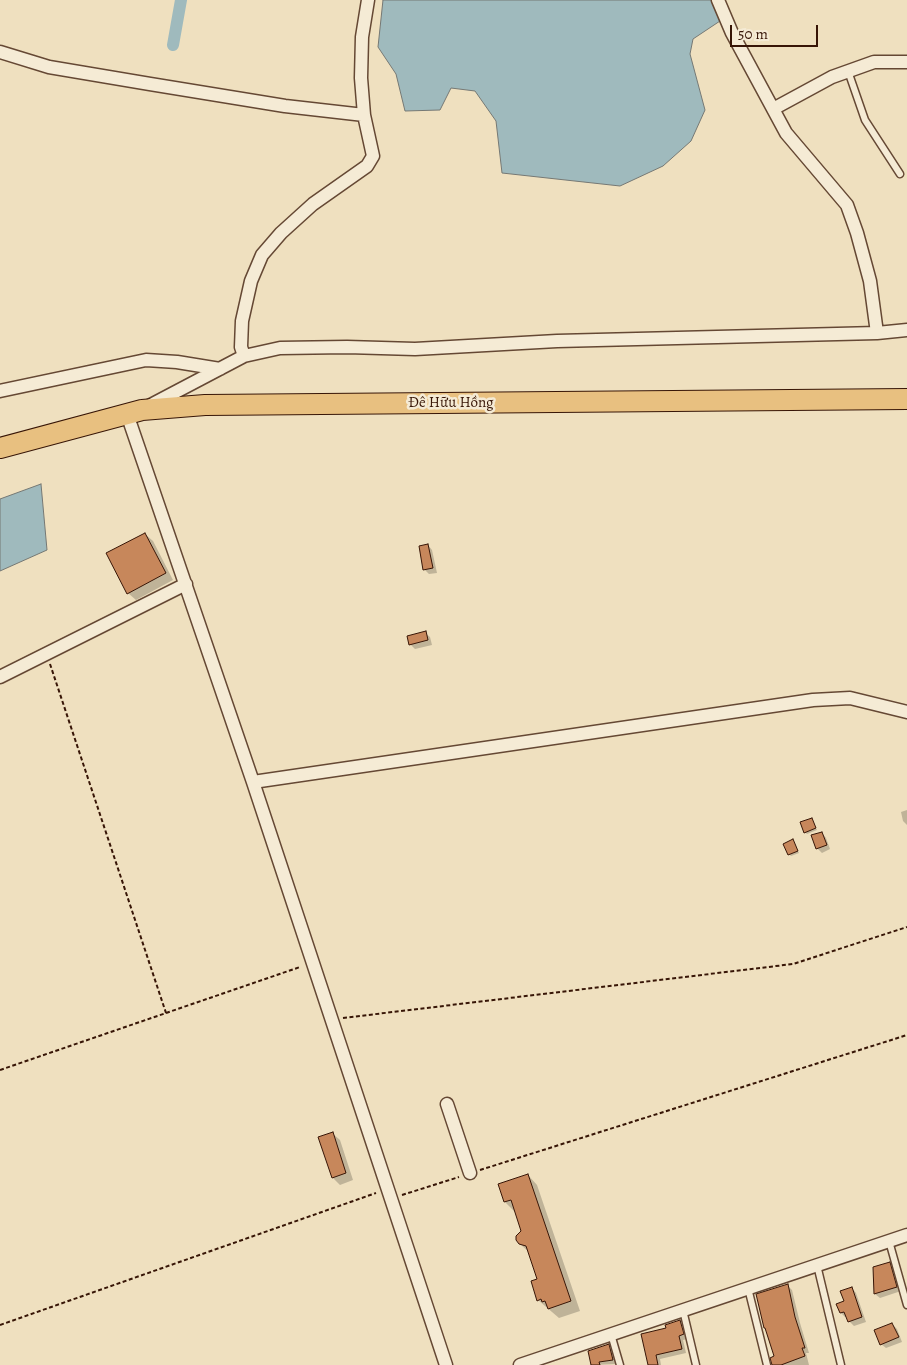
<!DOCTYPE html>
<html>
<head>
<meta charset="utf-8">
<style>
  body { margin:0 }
  #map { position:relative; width:907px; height:1365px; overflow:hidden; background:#efe0bf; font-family:Alegreya,serif }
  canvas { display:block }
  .scale { position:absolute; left:730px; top:25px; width:88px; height:22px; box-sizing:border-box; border:2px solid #371506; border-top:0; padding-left:6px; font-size:15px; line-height:18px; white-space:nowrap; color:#371506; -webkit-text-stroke:4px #f5ebd5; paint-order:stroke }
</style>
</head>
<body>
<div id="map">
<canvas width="907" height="1365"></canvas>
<div class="scale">50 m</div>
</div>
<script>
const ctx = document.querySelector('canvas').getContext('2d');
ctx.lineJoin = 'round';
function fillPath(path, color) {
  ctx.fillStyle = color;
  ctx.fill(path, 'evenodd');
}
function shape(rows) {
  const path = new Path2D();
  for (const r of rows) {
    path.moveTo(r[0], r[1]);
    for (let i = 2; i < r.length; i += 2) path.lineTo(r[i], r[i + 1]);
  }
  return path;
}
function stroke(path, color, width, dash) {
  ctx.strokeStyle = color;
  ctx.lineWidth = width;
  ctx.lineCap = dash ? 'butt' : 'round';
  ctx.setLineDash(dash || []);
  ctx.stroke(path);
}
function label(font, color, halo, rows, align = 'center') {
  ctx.font = font + ' Alegreya,serif';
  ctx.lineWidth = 5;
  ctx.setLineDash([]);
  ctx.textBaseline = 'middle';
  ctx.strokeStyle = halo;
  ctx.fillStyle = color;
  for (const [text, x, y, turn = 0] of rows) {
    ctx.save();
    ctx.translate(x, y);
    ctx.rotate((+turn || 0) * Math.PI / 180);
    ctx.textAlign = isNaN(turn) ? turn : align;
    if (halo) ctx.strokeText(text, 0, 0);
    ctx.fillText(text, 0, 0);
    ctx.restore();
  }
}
const water = shape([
  [383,0,713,0,723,19,693,39,690,54,705,110,691,141,663,166,620,186,502,173,496,121,475,91,451,88,440,110,405,111,396,74,378,47,383,0],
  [41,484,47,550,0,571,0,499,41,484]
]);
fillPath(water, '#9fbabd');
stroke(water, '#757874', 1);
fillPath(shape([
  [145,534,153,541,173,580,136,600,128,593],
  [428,545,432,550,437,573,429,574,424,569],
  [425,633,430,637,432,645,415,649,410,644],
  [907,810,907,825,903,821,901,812],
  [812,820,817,830,807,834,805,832],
  [822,833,826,838,830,849,822,853,817,848],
  [793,841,799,853,791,856,789,854],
  [332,1133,340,1140,353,1180,340,1185,333,1178],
  [528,1175,537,1185,580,1311,559,1318,538,1300,539,1280,530,1253,520,1244,522,1231,515,1212,505,1202,499,1185],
  [889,1263,894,1268,901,1291,880,1298,875,1294,874,1268],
  [787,1285,792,1290,800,1323,809,1353,806,1353,809,1365,773,1365,776,1357],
  [852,1288,856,1293,866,1322,854,1326,849,1321,847,1317,845,1317,841,1313],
  [680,1321,684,1326,688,1339,683,1340,686,1353,660,1359,661,1365,649,1365,667,1329],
  [892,1324,897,1329,902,1342,886,1348,881,1344],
  [608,1345,613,1350,617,1364,592,1365]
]), '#0003');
stroke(shape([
  [173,45,181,0]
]), '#9fbabd', 12);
const building = shape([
  [145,533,166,573,127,594,106,553,145,533],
  [428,544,433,568,423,570,419,546,428,544],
  [426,631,428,640,409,645,407,636,426,631],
  [812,818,816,828,804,833,800,822,812,818],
  [822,832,827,845,816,849,811,835,822,832],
  [793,839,798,851,788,855,783,844,793,839],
  [333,1132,346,1173,332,1178,318,1137,333,1132],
  [528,1174,571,1301,548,1309,545,1301,542,1302,541,1299,537,1301,531,1281,537,1279,526,1246,519,1244,516,1240,516,1236,521,1231,511,1200,504,1202,498,1184,528,1174],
  [890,1262,897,1287,874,1294,873,1267,890,1262],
  [788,1284,795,1317,805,1348,802,1348,805,1356,781,1365,772,1365,770,1358,774,1356,765,1328,764,1328,756,1294,788,1284],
  [852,1287,862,1317,848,1322,844,1312,840,1313,836,1304,844,1301,840,1291,852,1287],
  [680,1320,684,1334,679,1336,682,1349,656,1355,658,1365,648,1365,641,1334,666,1328,665,1325,680,1320],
  [892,1323,899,1337,880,1345,874,1330,892,1323],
  [609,1344,613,1360,599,1362,600,1365,591,1365,588,1351,609,1344]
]);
fillPath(building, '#c7875b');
stroke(building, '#371506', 1);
const service = shape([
  [848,71,865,120,900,174],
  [889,1241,907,1305],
  [817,1265,841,1365],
  [748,1288,767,1365],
  [683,1310,696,1365],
  [611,1334,620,1365]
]);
const minor = shape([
  [718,0,732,33,786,133,847,205,857,233,870,281,877,333],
  [0,52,49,67,150,84,285,106,364,115],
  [773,109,832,77,874,62,907,62],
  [244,356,280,348,347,347,415,349,557,341,877,333,907,330],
  [0,391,146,360,177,362,220,369],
  [149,406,244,356,241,347,242,321,251,281,262,255,281,233,313,204,367,166,373,156,364,115,361,78,362,37,368,0],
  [127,414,253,782,446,1365],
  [0,677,186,584],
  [253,782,813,700,850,698,907,712],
  [447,1104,470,1173],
  [520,1365,907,1235]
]);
const primary = shape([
  [0,448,142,410,205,405,907,399]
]);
stroke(service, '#654834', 9);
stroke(minor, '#654834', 15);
stroke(primary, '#371506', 22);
stroke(shape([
  [50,664,166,1013],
  [343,1018,793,964,907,927],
  [0,1070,300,967],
  [480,1170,907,1035],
  [402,1195,459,1177],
  [0,1325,376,1193]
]), '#371506', 2, [4, 2.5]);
stroke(service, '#f5ebd5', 6);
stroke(minor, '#f5ebd5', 12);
stroke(primary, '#e8c080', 20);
label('15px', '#371506', '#f5ebd5', [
  ["Đê Hữu Hồng",451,403]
]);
</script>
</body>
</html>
